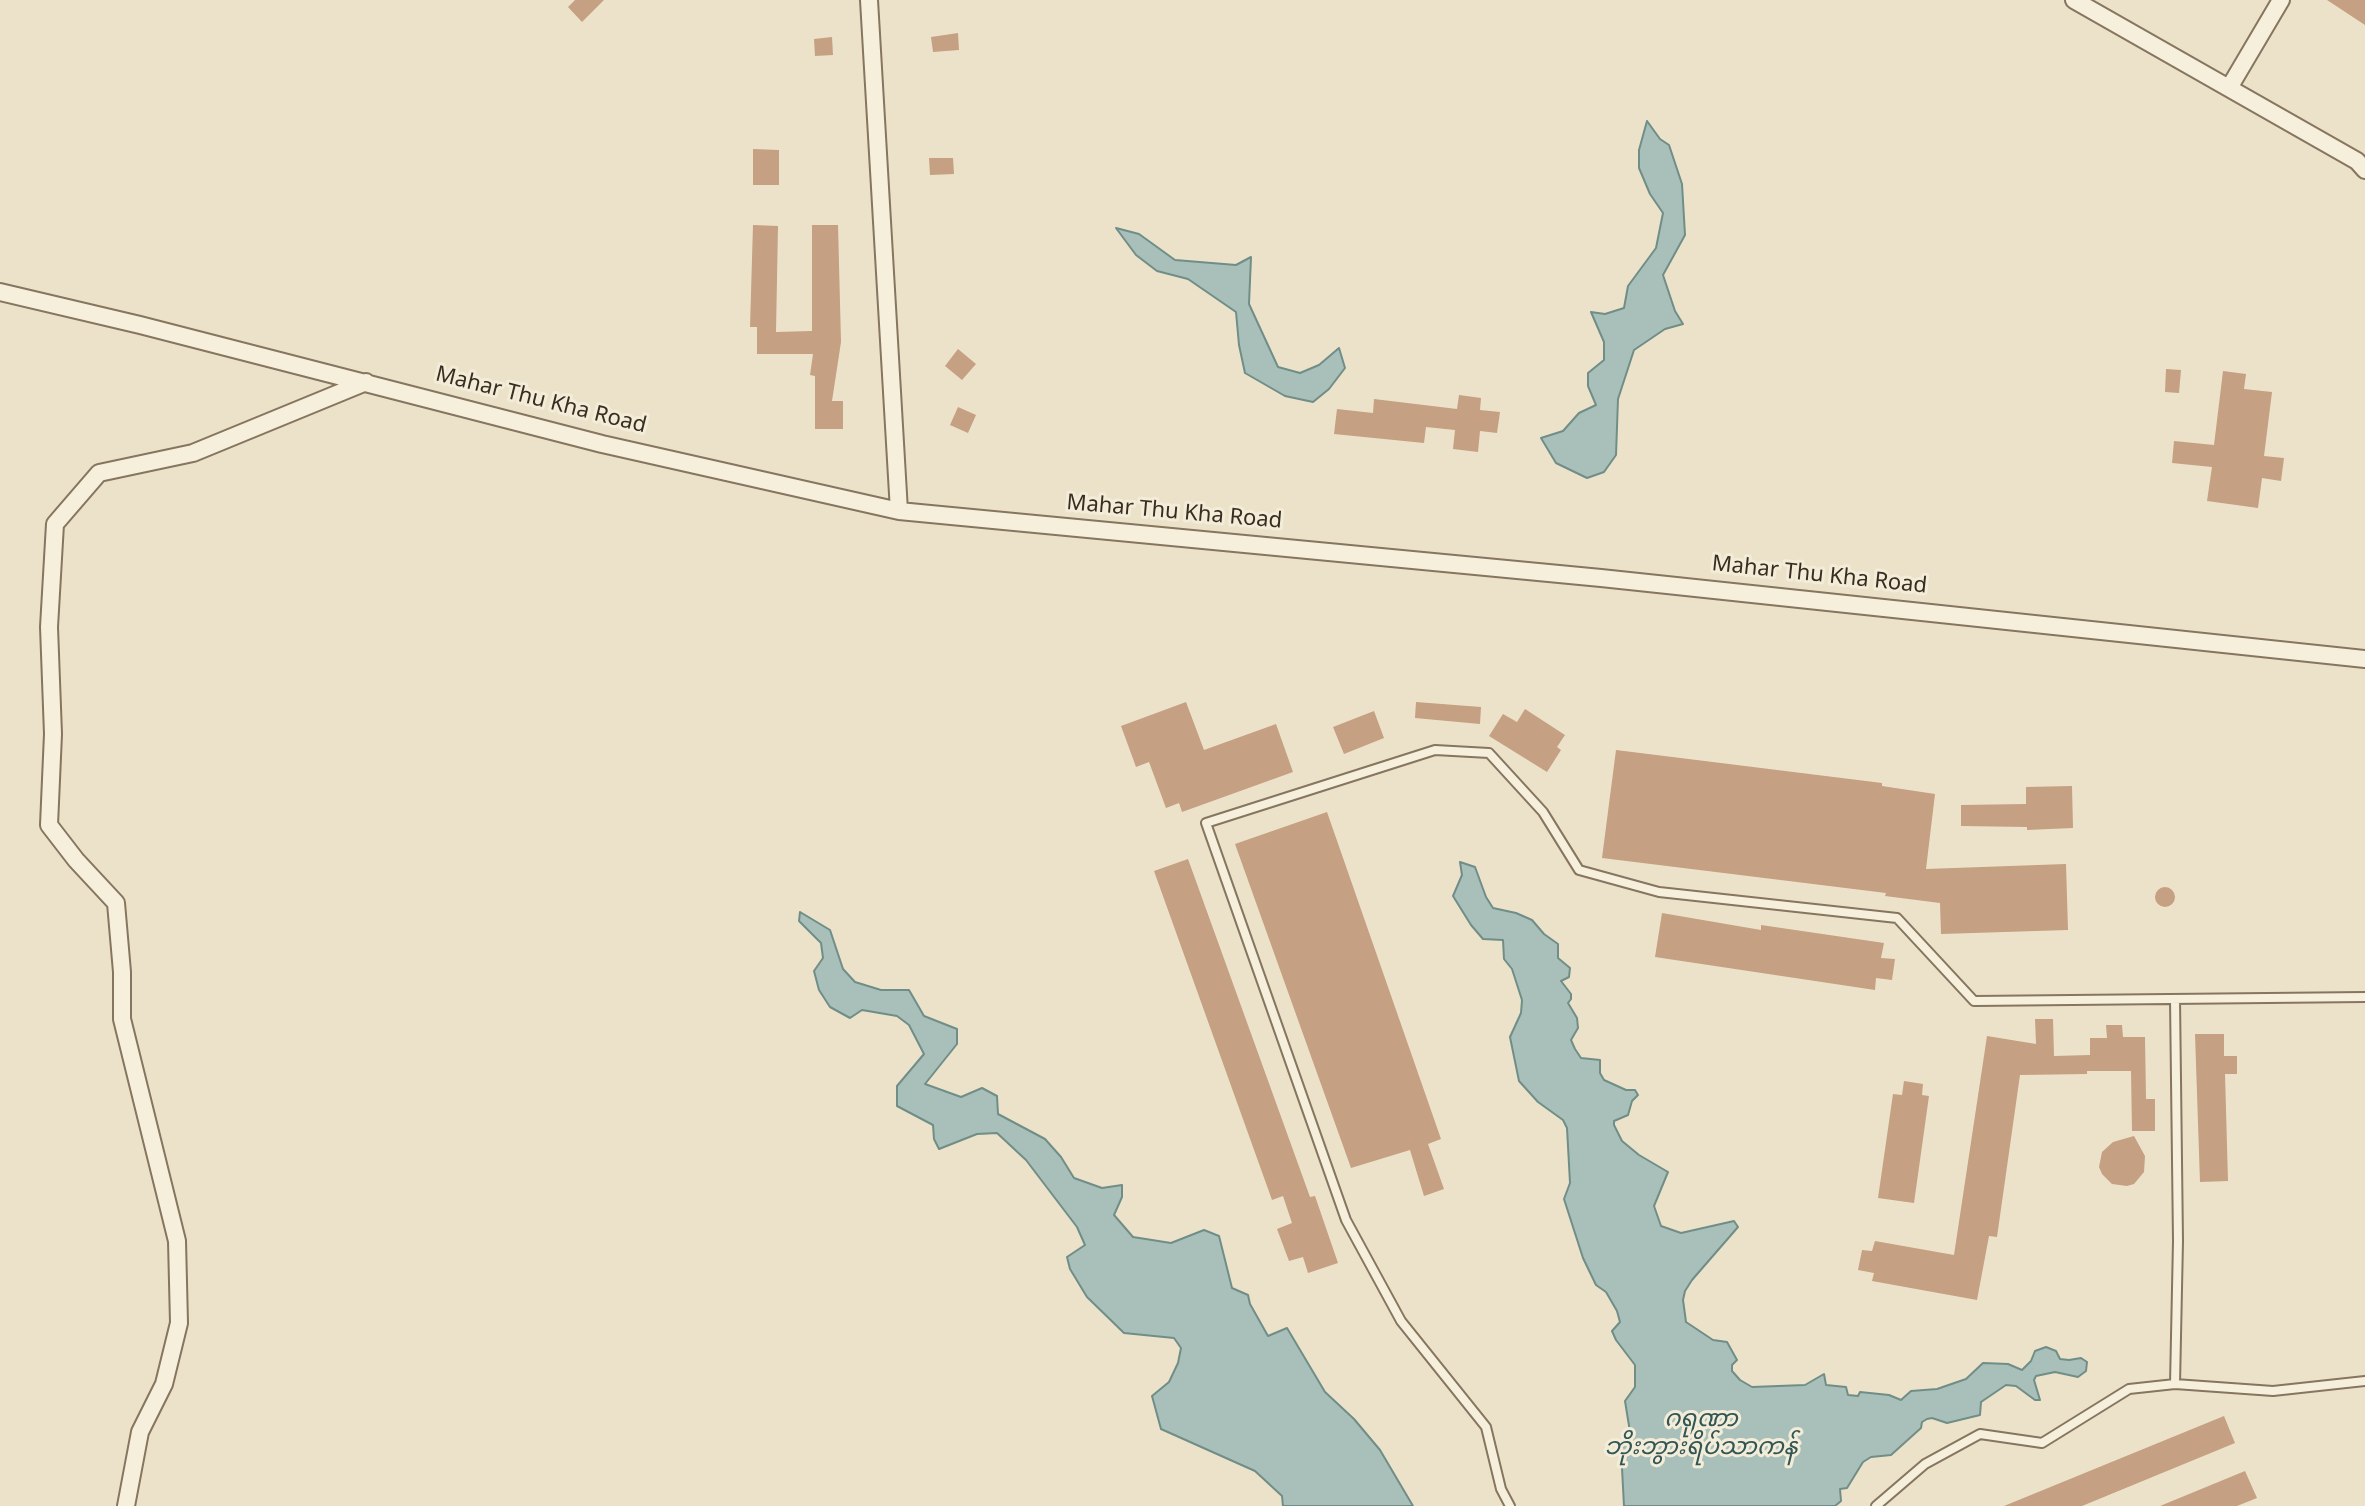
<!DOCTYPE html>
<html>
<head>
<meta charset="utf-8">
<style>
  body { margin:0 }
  canvas { display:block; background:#ebe2c9 }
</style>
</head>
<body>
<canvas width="2365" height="1506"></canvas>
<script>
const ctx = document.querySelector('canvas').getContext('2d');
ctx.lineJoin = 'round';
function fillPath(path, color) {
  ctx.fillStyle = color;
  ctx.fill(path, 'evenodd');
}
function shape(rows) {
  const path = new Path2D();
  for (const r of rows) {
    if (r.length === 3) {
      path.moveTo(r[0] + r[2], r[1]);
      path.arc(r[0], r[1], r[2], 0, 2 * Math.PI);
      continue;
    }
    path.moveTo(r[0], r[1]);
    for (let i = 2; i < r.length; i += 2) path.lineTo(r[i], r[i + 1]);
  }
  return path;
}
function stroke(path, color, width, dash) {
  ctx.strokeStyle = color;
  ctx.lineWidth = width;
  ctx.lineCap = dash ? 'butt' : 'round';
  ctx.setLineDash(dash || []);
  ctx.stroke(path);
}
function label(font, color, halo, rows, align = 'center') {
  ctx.font = font + ' Georgia,"Noto Sans Myanmar",serif';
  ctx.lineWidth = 6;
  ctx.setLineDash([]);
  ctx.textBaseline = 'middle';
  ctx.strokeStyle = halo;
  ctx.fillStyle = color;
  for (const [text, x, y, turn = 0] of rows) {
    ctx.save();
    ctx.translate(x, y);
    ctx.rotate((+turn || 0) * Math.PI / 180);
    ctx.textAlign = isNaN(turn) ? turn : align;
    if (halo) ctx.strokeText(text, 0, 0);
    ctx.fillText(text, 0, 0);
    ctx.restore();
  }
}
const water = shape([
  [1647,121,1660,139,1669,145,1682,184,1685,235,1663,275,1675,311,1683,324,1665,329,1634,350,1618,399,1616,455,1604,472,1587,478,1556,463,1541,438,1563,431,1579,413,1596,405,1588,386,1588,373,1604,360,1604,342,1591,312,1605,314,1624,308,1628,286,1656,248,1663,213,1650,194,1639,168,1639,150,1647,121],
  [1116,228,1139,234,1175,260,1236,265,1251,257,1249,304,1278,367,1300,373,1319,365,1339,348,1345,368,1329,389,1313,402,1285,396,1245,373,1239,345,1236,312,1188,279,1157,271,1136,255,1116,228],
  [1460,862,1475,867,1486,897,1493,908,1516,913,1532,920,1544,934,1558,944,1558,958,1570,968,1569,977,1561,981,1571,994,1571,999,1568,1003,1577,1018,1578,1028,1571,1040,1575,1049,1581,1058,1600,1060,1600,1073,1604,1080,1626,1090,1635,1090,1638,1095,1632,1101,1628,1115,1614,1121,1614,1125,1622,1141,1639,1155,1668,1172,1654,1206,1661,1226,1681,1233,1734,1221,1738,1227,1692,1280,1685,1291,1683,1300,1686,1322,1713,1340,1727,1342,1737,1360,1732,1365,1732,1371,1740,1380,1752,1387,1805,1385,1824,1374,1826,1385,1846,1387,1848,1395,1858,1396,1860,1392,1889,1395,1901,1400,1911,1391,1937,1389,1966,1379,1983,1363,2008,1364,2022,1370,2031,1361,2035,1351,2046,1347,2056,1351,2060,1359,2069,1360,2081,1358,2087,1362,2086,1371,2078,1377,2055,1372,2036,1376,2034,1380,2040,1400,2035,1400,2016,1386,2006,1385,1981,1402,1980,1415,1947,1423,1932,1418,1927,1419,1922,1422,1921,1428,1891,1455,1871,1457,1863,1462,1847,1488,1840,1489,1841,1501,1835,1506,1624,1506,1621,1449,1631,1438,1625,1401,1635,1387,1635,1365,1616,1340,1612,1331,1620,1322,1617,1311,1606,1292,1596,1285,1583,1258,1564,1199,1570,1183,1567,1128,1563,1120,1538,1102,1519,1081,1510,1037,1521,1013,1522,1000,1512,969,1504,959,1503,940,1483,939,1471,925,1453,896,1462,875,1460,862],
  [800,912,830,930,843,969,855,982,881,990,909,990,924,1016,957,1029,957,1044,925,1084,961,1097,982,1088,997,1096,998,1114,1045,1139,1061,1157,1074,1178,1102,1188,1122,1185,1122,1197,1114,1215,1133,1237,1171,1243,1204,1230,1219,1236,1232,1288,1248,1295,1250,1304,1268,1336,1287,1328,1325,1392,1354,1419,1380,1450,1413,1506,1283,1506,1282,1496,1255,1471,1161,1429,1152,1396,1169,1382,1178,1363,1181,1348,1174,1338,1124,1333,1087,1297,1070,1269,1067,1257,1085,1245,1077,1227,1026,1160,997,1133,977,1134,939,1149,934,1139,933,1125,897,1106,897,1086,924,1054,909,1025,897,1016,862,1010,850,1018,830,1007,819,990,814,971,823,958,821,943,799,921,800,912]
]);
fillPath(water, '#a9c0ba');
stroke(water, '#708e87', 2);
fillPath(shape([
  [575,0,604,0,582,22,568,7],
  [2327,0,2365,0,2365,25],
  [958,33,959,50,933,52,931,37],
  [832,37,833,55,815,56,814,39],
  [753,149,779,150,779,185,753,185],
  [929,158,953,158,954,174,930,175],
  [753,225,778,226,776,332,812,331,812,225,838,225,841,342,832,401,843,401,843,429,815,429,815,376,810,375,813,354,757,354,757,327,750,327],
  [958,349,976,364,962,380,945,366],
  [2166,369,2181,370,2179,393,2165,392],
  [2223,371,2246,374,2244,389,2272,392,2264,456,2284,458,2281,481,2262,478,2258,508,2207,501,2212,467,2172,463,2174,441,2214,445],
  [1459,395,1481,398,1480,410,1500,412,1497,433,1480,431,1478,452,1453,449,1455,430,1426,427,1424,443,1334,434,1337,409,1373,413,1374,399,1457,409],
  [958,407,976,415,968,433,950,425],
  [1186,702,1204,750,1276,724,1293,772,1182,812,1179,803,1166,808,1149,762,1136,767,1121,726],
  [1416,702,1481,707,1480,724,1415,718],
  [1525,709,1565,735,1557,747,1561,750,1547,772,1489,736,1503,714,1517,722],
  [1374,711,1384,738,1344,754,1333,727],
  [1616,750,1882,783,1882,786,1935,794,1926,869,2066,864,2068,930,1941,934,1940,903,1885,896,1886,893,1602,858],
  [2072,786,2073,828,2027,830,2027,827,1961,826,1961,805,2026,804,2026,787],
  [1327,812,1441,1139,1428,1144,1444,1189,1424,1196,1410,1150,1351,1168,1235,844],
  [1188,859,1310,1197,1315,1196,1338,1263,1308,1273,1303,1257,1289,1261,1277,1229,1292,1223,1283,1196,1272,1200,1154,871],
  [2165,897,10],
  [1662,913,1761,930,1761,925,1884,943,1881,958,1895,959,1892,980,1876,978,1875,990,1655,957],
  [2035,1019,2053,1019,2054,1056,2090,1055,2090,1038,2107,1038,2106,1025,2122,1025,2123,1037,2145,1037,2146,1099,2155,1099,2155,1131,2132,1131,2131,1071,2087,1071,2087,1074,2020,1075,1997,1237,1989,1236,1977,1300,1872,1281,1874,1273,1858,1270,1862,1250,1872,1251,1875,1241,1954,1255,1987,1036,2036,1044],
  [2195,1034,2224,1034,2224,1056,2237,1056,2237,1074,2225,1074,2228,1181,2200,1182],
  [1904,1081,1923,1084,1922,1095,1929,1096,1914,1203,1878,1198,1893,1094,1902,1095],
  [2134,1136,2145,1156,2144,1172,2134,1184,2127,1186,2112,1184,2102,1174,2099,1167,2102,1152,2113,1142],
  [2224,1416,2235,1443,2082,1506,2004,1506],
  [2245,1471,2257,1498,2237,1506,2160,1506]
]), '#c6a082');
const service = shape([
  [2175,999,2178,1241,2175,1384],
  [1510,1506,1501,1489,1486,1427,1401,1321,1346,1220,1206,823,1435,750,1489,753,1543,812,1579,870,1659,892,1897,918,1974,1001,2365,997],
  [1876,1506,1925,1464,1980,1434,2042,1443,2129,1389,2175,1384,2273,1391,2365,1381]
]);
const minor = shape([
  [869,0,899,511],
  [2074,0,2357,161,2365,170],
  [2229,88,2281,0],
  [0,292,140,325,602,444,899,511,1601,578,2365,659],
  [126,1506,140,1432,164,1384,179,1323,177,1241,122,1019,122,972,116,903,76,860,49,825,53,734,49,627,55,524,99,473,193,453,366,382]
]);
stroke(service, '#86755f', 12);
stroke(minor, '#86755f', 20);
stroke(service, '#f6efdb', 8);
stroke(minor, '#f6efdb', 16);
label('22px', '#382d21', '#f3ecd8', [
  ["Mahar Thu Kha Road",540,404,14],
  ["Mahar Thu Kha Road",1174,516,5],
  ["Mahar Thu Kha Road",1819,579,6]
]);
label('italic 24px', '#325655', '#f3ecd8', [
  ["ဂရုဏာ",1701,1423],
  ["ဘိုးဘွားရိပ်သာကန်",1701,1451]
]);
</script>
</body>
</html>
